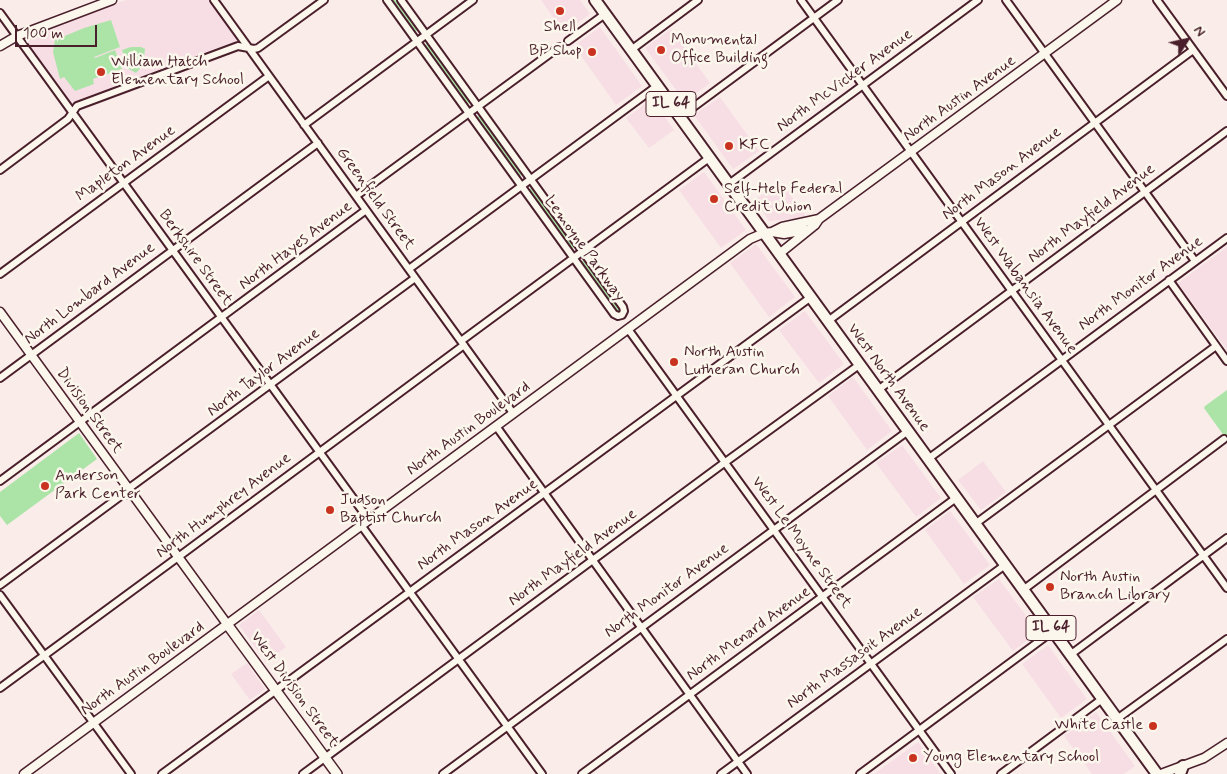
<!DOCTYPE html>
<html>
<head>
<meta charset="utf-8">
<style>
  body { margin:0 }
  #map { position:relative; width:1227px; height:774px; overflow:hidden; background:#f9ece9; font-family:Mynerve,sans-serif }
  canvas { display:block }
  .north { position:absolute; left:1162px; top:15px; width:50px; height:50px; -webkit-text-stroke:4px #fbf7ec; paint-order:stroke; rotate:55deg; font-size:14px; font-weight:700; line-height:20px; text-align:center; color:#4a1f2b }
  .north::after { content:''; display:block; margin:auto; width:18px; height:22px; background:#4a1f2b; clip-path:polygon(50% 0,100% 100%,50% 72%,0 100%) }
  .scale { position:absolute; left:15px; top:25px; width:82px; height:22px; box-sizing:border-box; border:2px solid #4a1f2b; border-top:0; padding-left:6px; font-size:15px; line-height:18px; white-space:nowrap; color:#4a1f2b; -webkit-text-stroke:4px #fbf7ec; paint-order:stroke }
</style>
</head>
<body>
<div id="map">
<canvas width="1227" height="774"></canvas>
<div class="north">N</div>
<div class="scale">100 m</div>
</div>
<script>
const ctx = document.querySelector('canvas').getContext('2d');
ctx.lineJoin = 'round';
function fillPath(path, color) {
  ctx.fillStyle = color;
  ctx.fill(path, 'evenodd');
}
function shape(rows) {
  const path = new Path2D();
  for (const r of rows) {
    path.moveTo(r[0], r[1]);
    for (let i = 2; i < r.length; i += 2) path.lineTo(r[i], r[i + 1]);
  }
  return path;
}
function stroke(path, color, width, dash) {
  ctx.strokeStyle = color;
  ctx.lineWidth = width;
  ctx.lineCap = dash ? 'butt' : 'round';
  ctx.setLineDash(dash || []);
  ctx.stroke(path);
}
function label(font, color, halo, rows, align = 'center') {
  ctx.font = font + ' Mynerve,sans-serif';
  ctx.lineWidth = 5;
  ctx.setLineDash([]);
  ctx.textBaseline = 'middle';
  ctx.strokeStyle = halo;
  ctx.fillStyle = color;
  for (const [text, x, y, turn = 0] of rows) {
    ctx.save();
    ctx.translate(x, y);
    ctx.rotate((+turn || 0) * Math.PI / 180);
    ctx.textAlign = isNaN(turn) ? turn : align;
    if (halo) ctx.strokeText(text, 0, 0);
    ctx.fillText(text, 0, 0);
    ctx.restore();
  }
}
fillPath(shape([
  [126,0,210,0,236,36,236,41,71,103,27,43,26,40,30,36],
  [541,0,580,0,590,14,564,33],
  [600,27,642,86,616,105,574,46],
  [671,29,710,83,685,102,645,48],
  [720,97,759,151,733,169,694,115],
  [652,99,674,130,649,148,626,118],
  [704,172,746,230,721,248,679,190],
  [780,181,807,218,769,221,755,200],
  [756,244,795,297,769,317,730,263],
  [1227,247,1227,350,1178,283],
  [805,311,844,364,819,383,779,330],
  [853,377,892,431,867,450,828,396],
  [902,445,941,498,916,517,876,463],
  [983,461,1006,492,981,510,958,480],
  [950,511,990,565,964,584,925,530],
  [999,579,1038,632,1013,651,973,597],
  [259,610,286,647,266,662,239,625],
  [1048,645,1087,699,1061,718,1022,664],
  [247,663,265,689,250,700,231,674],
  [1096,712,1135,766,1124,774,1092,774,1064,736],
  [918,742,941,774,874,774]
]), '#f7dee5');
fillPath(shape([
  [390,0,398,0,419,29,414,33],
  [111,20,120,47,94,57,95,58,115,50,122,69,93,79,94,84,75,91,64,77,60,79,53,52,55,40,84,28],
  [429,42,472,101,466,105,424,46],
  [131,47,141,47,145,49,143,65,136,73,129,69,122,50],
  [481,114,524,173,519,177,476,118],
  [533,187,576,246,571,249,528,190],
  [586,259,622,310,620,312,616,311,581,262],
  [1227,390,1227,440,1204,408,1205,406],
  [79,433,97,459,7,525,0,516,0,492]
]), '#ace4a8');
const minor = shape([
  [214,0,513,413],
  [387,0,614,314,618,316,622,315,624,311,623,307,401,0],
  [801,0,1227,588],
  [1006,0,1195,261],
  [1157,0,1227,96],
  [0,13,369,520],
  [568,41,605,14],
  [631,50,698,0],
  [680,117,838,0],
  [304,125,473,0],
  [0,170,68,119,77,106,238,46,254,49,258,48,324,0],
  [729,184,978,0],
  [356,196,559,47],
  [409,269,657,86],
  [0,274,269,76],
  [1169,280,1227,361],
  [828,321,1193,50],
  [628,329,951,774],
  [461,341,709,158],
  [0,378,318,143],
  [878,390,1227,131],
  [496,426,747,774],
  [928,459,1227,238],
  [0,481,366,210],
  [128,489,415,278],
  [975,524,1216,346],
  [361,525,542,774],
  [0,585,122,495,126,494,133,495],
  [1023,590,1224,439],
  [0,595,131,774],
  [1070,655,1227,538],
  [0,688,185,552,464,345],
  [1117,719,1227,639],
  [162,774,811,297],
  [303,774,720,466,859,365],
  [443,774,908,431],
  [582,774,956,498],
  [721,774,1005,565],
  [860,774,1053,631],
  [1001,774,1102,699]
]);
const tertiary = shape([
  [0,46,17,36,112,0],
  [772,232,784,234,806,230],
  [779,254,815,225,819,219,1117,0],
  [0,312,227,624],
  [24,774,750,239,764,233,772,232,782,227,819,219],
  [1161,774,1204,758,1227,743]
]);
const secondary = shape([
  [227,624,337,774]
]);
const primary = shape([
  [595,0,1157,774],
  [1180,774,1183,766]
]);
stroke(minor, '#4a1f2b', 10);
stroke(tertiary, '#4a1f2b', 11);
stroke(secondary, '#4a1f2b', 12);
stroke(primary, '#4a1f2b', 14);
stroke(minor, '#fbf7ec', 6);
stroke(tertiary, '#fbf7ec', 8);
stroke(secondary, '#fbf7ec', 9);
stroke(primary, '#fbf7ec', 10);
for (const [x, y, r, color] of [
  [560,11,5,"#c8321e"],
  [661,50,5,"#c8321e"],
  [592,52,5,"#c8321e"],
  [101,72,5,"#c8321e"],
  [729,146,5,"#c8321e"],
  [714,199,5,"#c8321e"],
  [674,362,5,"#c8321e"],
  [45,486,5,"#c8321e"],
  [330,510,5,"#c8321e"],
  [1050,587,5,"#c8321e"],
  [1153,726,5,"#c8321e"],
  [913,758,5,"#c8321e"]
]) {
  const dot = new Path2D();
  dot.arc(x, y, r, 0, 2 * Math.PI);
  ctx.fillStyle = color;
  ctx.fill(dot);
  stroke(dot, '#fbf7ec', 2);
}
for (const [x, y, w] of [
  [671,104,50],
  [1051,628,50]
]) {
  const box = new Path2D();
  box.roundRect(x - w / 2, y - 12.5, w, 25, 4);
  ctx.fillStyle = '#fbf7ec';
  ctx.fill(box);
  stroke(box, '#4a1f2b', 1);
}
label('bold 15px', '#4a1f2b', null, [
  ["IL 64",671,104],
  ["IL 64",1051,628]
]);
label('16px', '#4a1f2b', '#fbf7ec', [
  ["Shell",560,28,"center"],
  ["Monumental",671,41],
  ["Office Building",671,59],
  ["BP Shop",582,52,"right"],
  ["William Hatch",111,63],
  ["Elementary School",111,81],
  ["KFC",739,146],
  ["Self-Help Federal",724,190],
  ["Credit Union",724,208],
  ["North Austin",684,353],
  ["Lutheran Church",684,371],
  ["Anderson",55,477],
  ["Park Center",55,495],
  ["Judson",340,501],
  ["Baptist Church",340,519],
  ["North Austin",1060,578],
  ["Branch Library",1060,596],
  ["White Castle",1143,726,"right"],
  ["Young Elementary School",923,758]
], 'left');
label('16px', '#4a1f2b', '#fbf7ec', [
  ["North McVicker Avenue",845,81,-36],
  ["North Austin Avenue",960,99,-36],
  ["Mapleton Avenue",126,164,-36],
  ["North Mason Avenue",1002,174,-37],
  ["Greenfield Street",375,199,54],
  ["North Mayfield Avenue",1092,214,-37],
  ["North Hayes Avenue",296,246,-37],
  ["Lemoyne Parkway",584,249,54],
  ["Berkshire Street",195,258,54],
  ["North Monitor Avenue",1141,284,-36],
  ["West Wabansia Avenue",1025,286,54],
  ["North Lombard Avenue",90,294,-37],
  ["North Taylor Avenue",264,373,-37],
  ["West North Avenue",888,378,54],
  ["Division Street",89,411,54],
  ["North Austin Boulevard",469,429,-36],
  ["North Humphrey Avenue",224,506,-37],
  ["North Mason Avenue",478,525,-36],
  ["West Le Moyne Street",801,543,54],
  ["North Mayfield Avenue",573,558,-36],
  ["North Monitor Avenue",667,591,-36],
  ["North Menard Avenue",749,634,-36],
  ["North Massasoit Avenue",855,658,-36],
  ["North Austin Boulevard",143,669,-36],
  ["West Division Street",294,690,54]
]);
</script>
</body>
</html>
